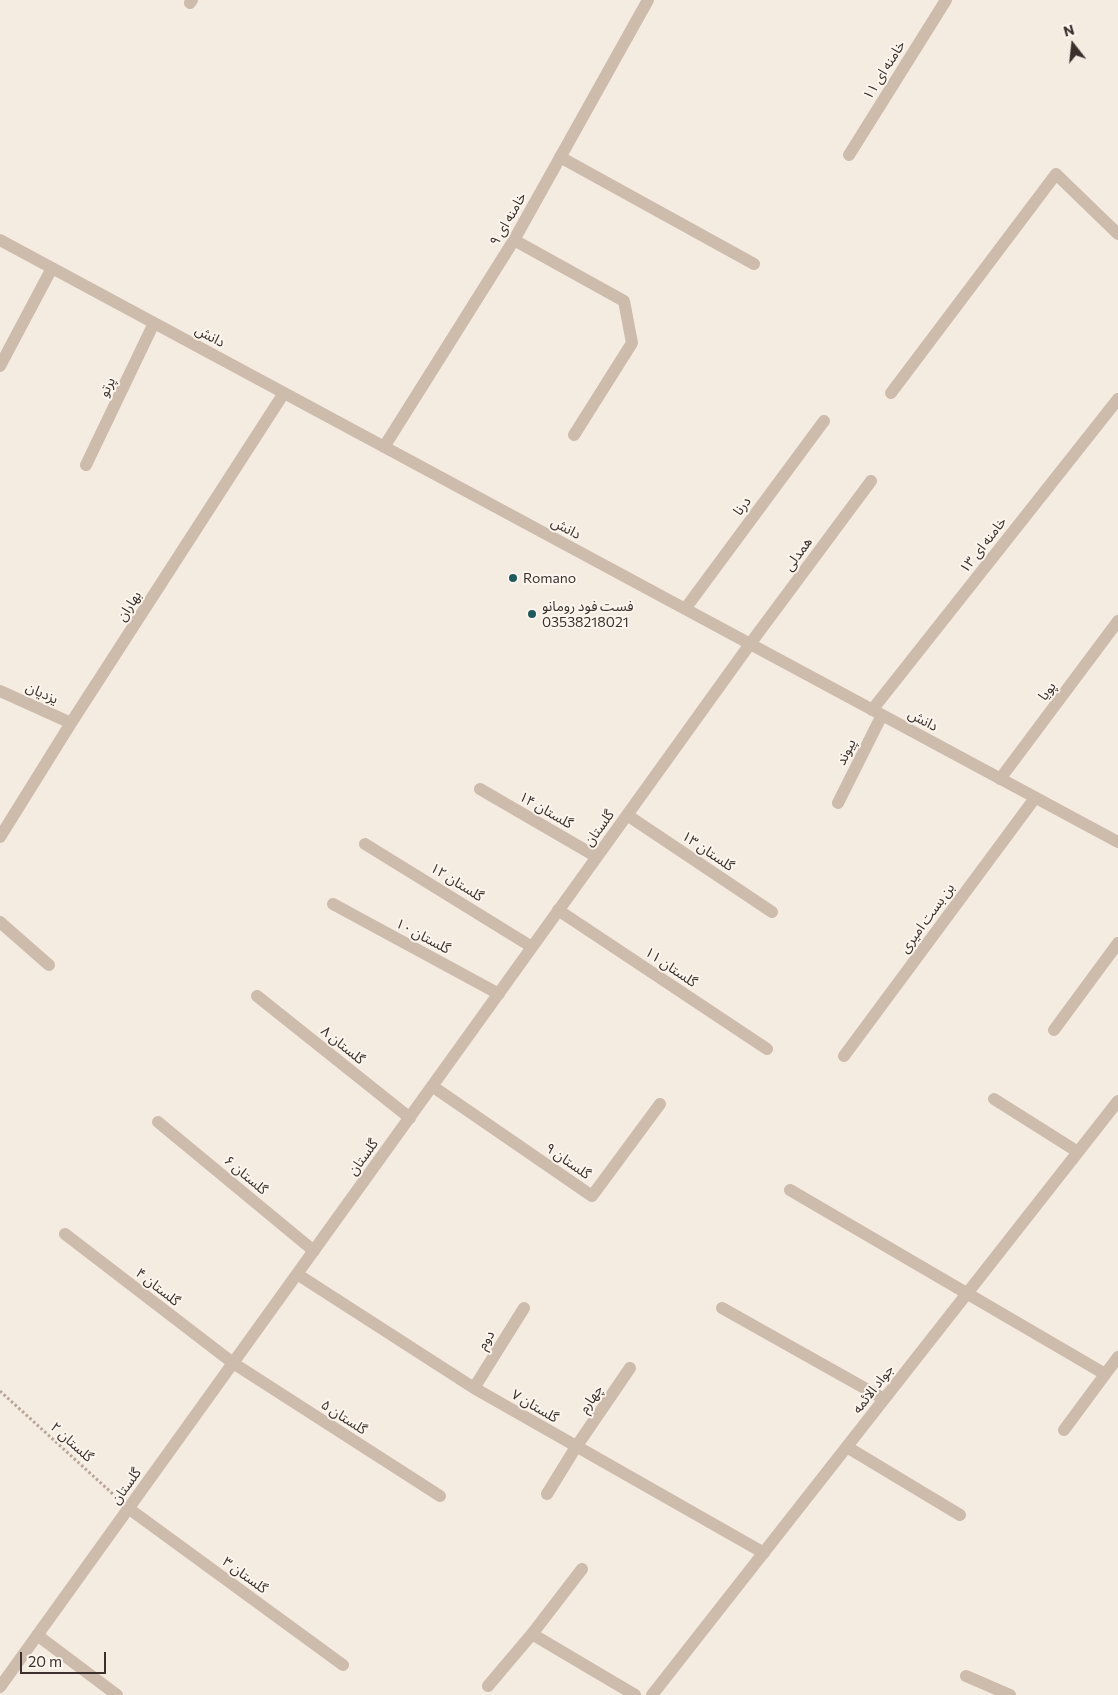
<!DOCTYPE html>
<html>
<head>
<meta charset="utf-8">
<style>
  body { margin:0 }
  #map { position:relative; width:1118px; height:1695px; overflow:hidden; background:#f4ebe1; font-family:Commissioner,sans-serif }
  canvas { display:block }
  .north { position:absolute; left:1048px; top:20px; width:50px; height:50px; -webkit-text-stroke:4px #fbf5ee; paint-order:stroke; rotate:344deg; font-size:14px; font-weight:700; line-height:20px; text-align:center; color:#3b302b }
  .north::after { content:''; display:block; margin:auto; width:18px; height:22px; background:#3b302b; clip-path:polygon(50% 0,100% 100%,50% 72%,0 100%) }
  .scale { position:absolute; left:20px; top:1652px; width:86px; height:22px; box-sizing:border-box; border:2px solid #3b302b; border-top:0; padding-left:6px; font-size:15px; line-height:18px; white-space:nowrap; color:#3b302b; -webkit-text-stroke:4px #fbf5ee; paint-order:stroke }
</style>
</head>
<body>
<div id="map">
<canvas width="1118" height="1695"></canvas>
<div class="north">N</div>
<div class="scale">20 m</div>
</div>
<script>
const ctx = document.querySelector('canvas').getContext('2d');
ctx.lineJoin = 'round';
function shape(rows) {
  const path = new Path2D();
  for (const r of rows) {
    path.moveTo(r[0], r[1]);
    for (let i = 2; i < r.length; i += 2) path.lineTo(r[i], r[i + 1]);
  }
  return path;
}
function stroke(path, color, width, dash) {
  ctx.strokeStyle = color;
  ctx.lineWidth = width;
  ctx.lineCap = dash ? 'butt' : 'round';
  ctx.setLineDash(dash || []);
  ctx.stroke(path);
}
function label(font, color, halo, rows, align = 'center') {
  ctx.font = font + ' Commissioner,"Noto Sans Arabic",sans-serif';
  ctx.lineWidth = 4;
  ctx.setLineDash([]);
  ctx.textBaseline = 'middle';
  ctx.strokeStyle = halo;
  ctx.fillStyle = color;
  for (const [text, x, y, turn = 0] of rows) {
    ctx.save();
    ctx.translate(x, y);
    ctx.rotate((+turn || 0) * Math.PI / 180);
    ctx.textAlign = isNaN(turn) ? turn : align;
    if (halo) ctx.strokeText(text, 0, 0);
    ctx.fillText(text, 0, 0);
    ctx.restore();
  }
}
stroke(shape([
  [0,1391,114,1495]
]), '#b9a596', 3, [2.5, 2.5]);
stroke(shape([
  [514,240,624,301,632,343,574,435]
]), '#cdbbac', 12);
stroke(shape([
  [190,3,192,0],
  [849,155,946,0],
  [560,157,754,264],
  [0,240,1118,842],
  [0,366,52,268],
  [891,393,1056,174,1118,234],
  [384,447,514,240,648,0],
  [86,465,154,323],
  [685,609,824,421],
  [0,691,71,723],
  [872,710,1118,399],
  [1000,779,1118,621],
  [480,789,597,857],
  [838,803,882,715],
  [627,815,772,912],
  [0,837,71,723,284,393],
  [365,844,532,947],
  [333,904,499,994],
  [558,910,767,1049],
  [0,922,49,965],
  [257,996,410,1118],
  [1054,1030,1118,943],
  [844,1056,1035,798],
  [432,1086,592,1196,660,1104],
  [994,1099,1078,1152],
  [158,1122,314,1251],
  [790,1190,1105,1374],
  [65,1234,233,1363,440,1496],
  [297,1274,474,1388,764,1553],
  [722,1308,884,1399],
  [474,1388,524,1308],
  [1064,1430,1118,1357],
  [847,1447,960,1515],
  [547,1494,576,1447,630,1368],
  [128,1508,343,1665],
  [532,1634,635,1695],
  [37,1635,117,1695],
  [966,1676,1010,1695],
  [488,1686,532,1634,582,1569],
  [0,1687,750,644,871,481],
  [652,1695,1118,1101]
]), '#cdbbac', 12);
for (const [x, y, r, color] of [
  [513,578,5,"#1f5a5e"],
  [532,614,5,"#1f5a5e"]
]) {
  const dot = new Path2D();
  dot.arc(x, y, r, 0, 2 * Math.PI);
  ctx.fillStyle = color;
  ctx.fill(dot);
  stroke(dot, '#fbf5ee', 2);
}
label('14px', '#3b302b', '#fbf5ee', [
  ["خامنه ای ۱۱",884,70,-58],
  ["خامنه ای ۹",508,219,-60],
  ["دانش",210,336,28],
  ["پرتو",107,387,-65],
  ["درنا",742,506,-53],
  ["دانش",566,528,28],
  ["خامنه ای ۱۳",983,545,-52],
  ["همدلی",798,554,-54],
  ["بهاران",129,606,-57],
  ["پویا",1047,691,-53],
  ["یزدیان",42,693,24],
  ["دانش",923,720,28],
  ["پیوند",846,752,-64],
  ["گلستان ۱۴",546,810,30],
  ["گلستان",599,828,-54],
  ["گلستان ۱۳",708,851,34],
  ["گلستان ۱۲",457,882,32],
  ["بن بست امیری",927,918,-54],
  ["گلستان ۱۰",423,936,28],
  ["گلستان ۱۱",671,967,34],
  ["گلستان ۸",343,1045,39],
  ["گلستان",363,1157,-54],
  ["گلستان ۹",568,1161,35],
  ["گلستان ۶",246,1175,40],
  ["گلستان ۴",158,1287,38],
  ["دوم",486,1340,-58],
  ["جواد الائمه",873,1389,-52],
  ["چهارم",591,1399,-56],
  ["گلستان ۷",535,1406,30],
  ["گلستان ۵",344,1417,33],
  ["گلستان ۲",72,1442,42],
  ["گلستان",126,1486,-54],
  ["گلستان ۳",245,1575,36]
]);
label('14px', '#3b302b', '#fbf5ee', [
  ["Romano",523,578],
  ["فست فود رومانو",542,606],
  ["03538218021",542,622]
], 'left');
</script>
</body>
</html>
